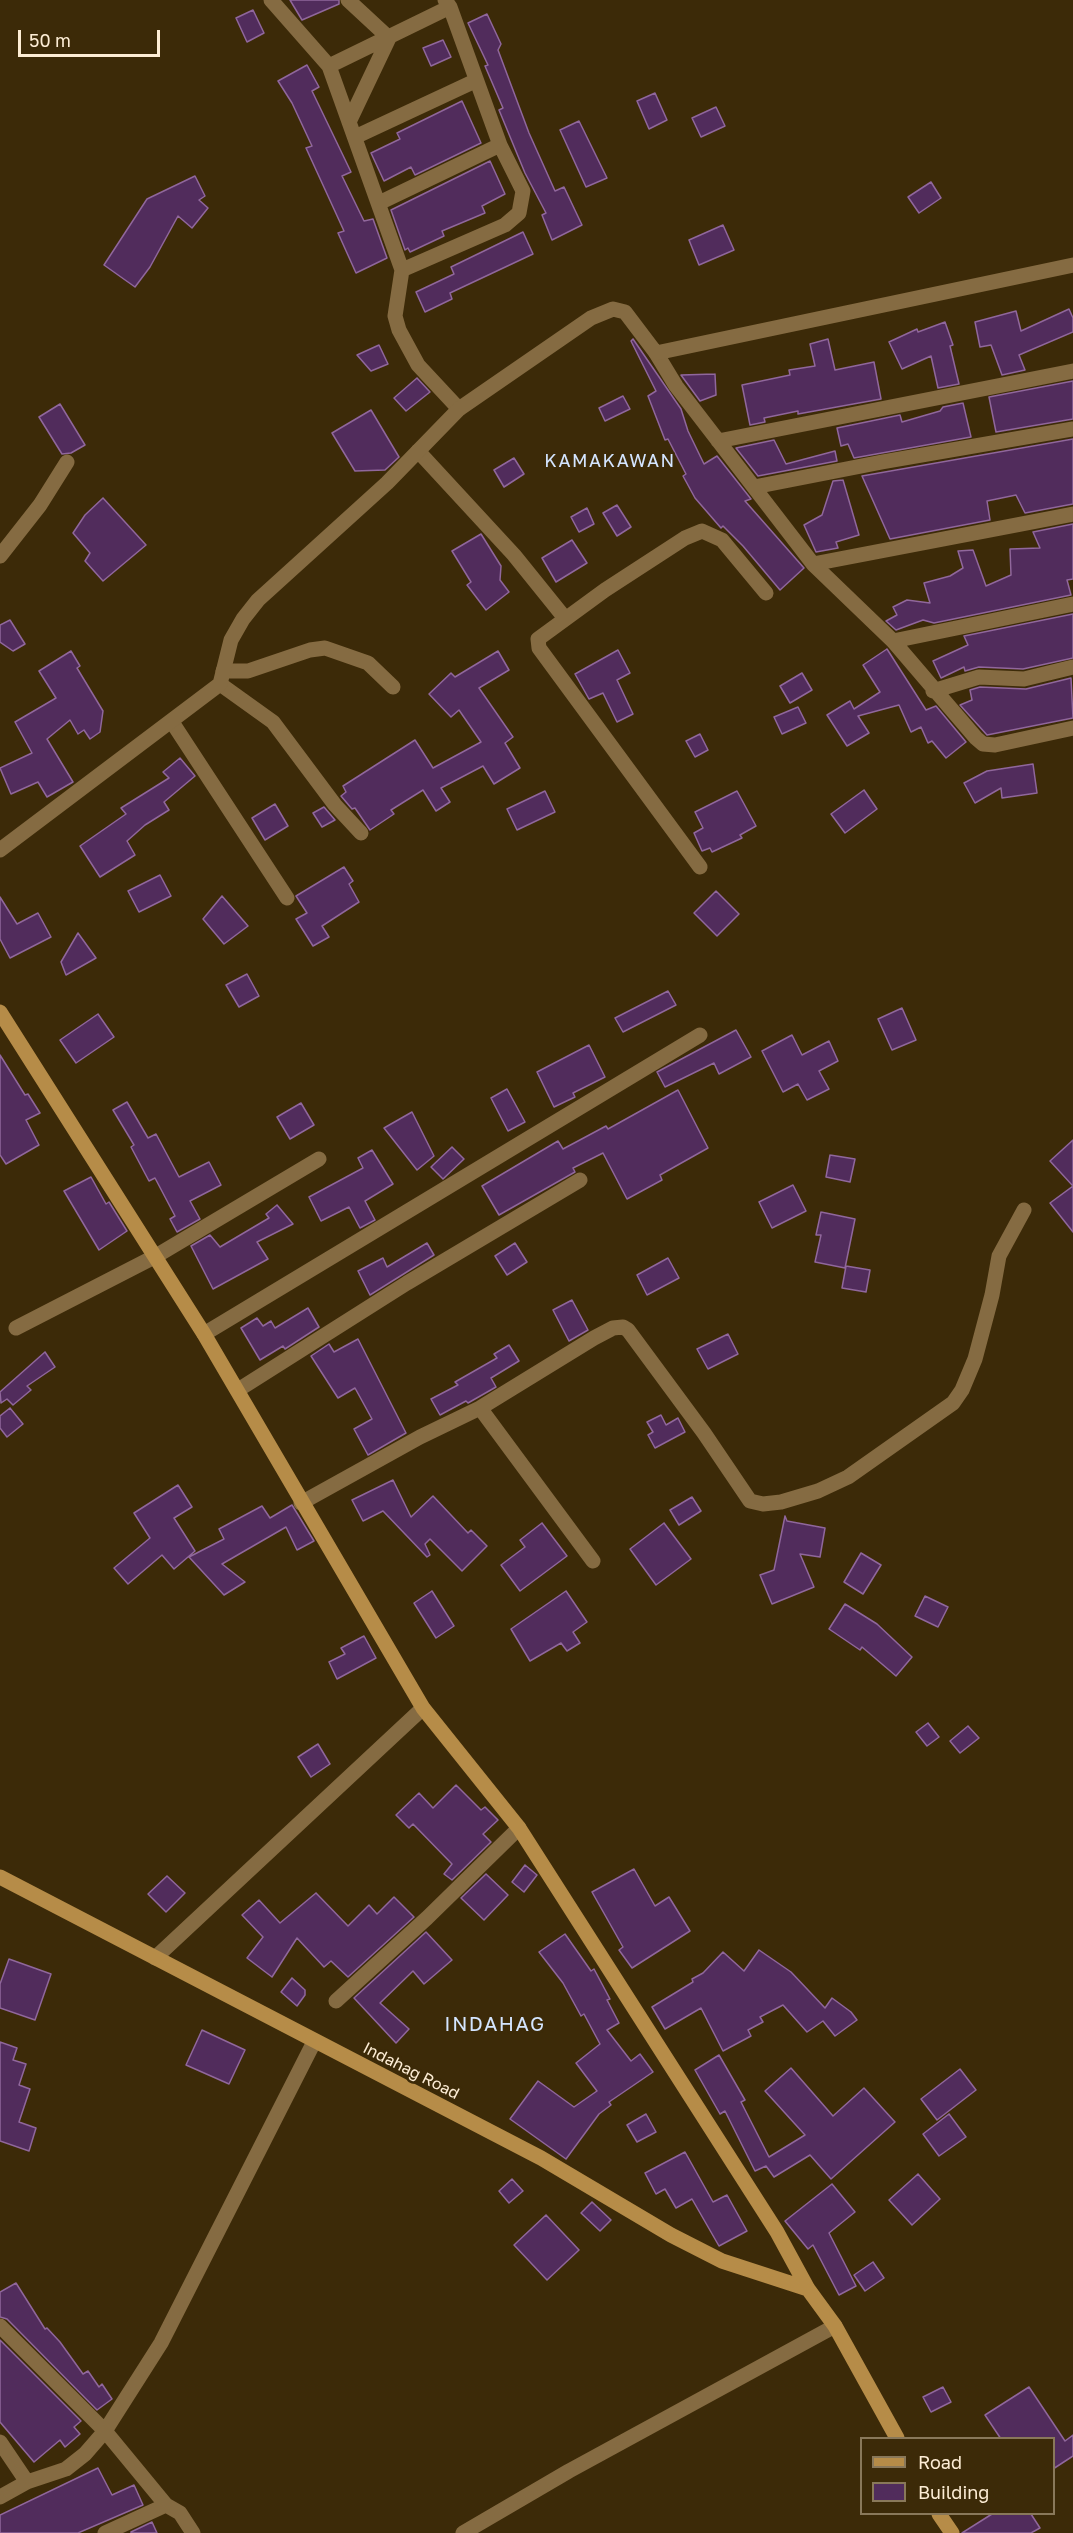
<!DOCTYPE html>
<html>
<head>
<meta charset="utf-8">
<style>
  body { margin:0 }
  #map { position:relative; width:1073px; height:2533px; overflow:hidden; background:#3c2a08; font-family:"Golos Text",sans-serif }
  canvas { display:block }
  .legend { position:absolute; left:860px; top:2437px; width:195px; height:78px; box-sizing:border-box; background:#3c2a08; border:2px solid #89785a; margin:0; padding:8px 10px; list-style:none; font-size:18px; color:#fdedd5 }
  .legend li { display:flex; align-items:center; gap:12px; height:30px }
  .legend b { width:30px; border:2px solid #89785a }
  .scale { position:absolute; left:18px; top:30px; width:142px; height:27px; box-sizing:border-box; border:3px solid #fdedd5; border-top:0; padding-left:8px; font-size:18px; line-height:21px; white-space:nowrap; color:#fdedd5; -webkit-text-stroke:4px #3c2a08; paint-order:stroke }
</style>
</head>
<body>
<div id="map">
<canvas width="1073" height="2533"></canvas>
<ul class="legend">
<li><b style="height:8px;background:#b68c48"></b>Road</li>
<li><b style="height:16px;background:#512c5c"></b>Building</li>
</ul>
<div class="scale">50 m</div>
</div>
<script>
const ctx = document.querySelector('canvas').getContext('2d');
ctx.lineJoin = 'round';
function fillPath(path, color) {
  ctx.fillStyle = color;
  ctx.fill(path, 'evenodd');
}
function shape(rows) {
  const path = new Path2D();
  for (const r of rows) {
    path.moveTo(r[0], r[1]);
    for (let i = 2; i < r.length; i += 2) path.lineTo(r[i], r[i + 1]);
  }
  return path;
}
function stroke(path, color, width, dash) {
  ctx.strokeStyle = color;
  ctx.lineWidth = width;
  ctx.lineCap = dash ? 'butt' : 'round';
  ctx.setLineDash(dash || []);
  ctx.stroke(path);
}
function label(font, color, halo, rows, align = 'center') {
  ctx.font = font + ' "Golos Text",sans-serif';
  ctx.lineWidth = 5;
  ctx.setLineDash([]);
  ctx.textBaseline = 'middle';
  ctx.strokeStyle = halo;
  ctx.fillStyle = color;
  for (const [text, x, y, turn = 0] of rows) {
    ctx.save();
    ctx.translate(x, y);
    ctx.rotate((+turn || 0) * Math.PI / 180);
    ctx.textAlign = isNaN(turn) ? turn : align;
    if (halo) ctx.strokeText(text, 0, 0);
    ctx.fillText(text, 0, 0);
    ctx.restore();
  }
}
const building = shape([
  [290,0,339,0,339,4,302,20,290,0],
  [253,10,264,33,247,42,236,18,253,10],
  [487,14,501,44,498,50,529,133,555,191,564,187,582,225,552,240,542,215,546,213,525,173,499,110,503,108,485,66,488,65,468,23,487,14],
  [443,40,451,57,431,66,423,48,443,40],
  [307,65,319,87,312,91,351,172,342,176,364,221,373,219,387,258,356,273,338,233,344,231,306,148,312,146,292,103,278,81,307,65],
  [655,93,667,120,649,129,637,101,655,93],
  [462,101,481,143,415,175,411,167,384,181,371,153,400,139,397,133,462,101],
  [716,107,725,126,701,137,692,118,716,107],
  [579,121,607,178,586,187,560,130,579,121],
  [490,161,505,194,482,206,485,213,442,231,444,236,410,252,408,248,405,250,391,210,490,161],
  [195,176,205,196,199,200,208,208,192,228,178,216,150,267,135,287,104,265,147,199,195,176],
  [931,182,941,198,919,213,908,197,931,182],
  [723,225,734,250,699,265,689,240,723,225],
  [523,232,533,254,450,293,452,299,425,312,416,292,454,274,451,267,523,232],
  [1069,309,1073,318,1073,332,1019,355,1025,370,1002,375,991,345,980,347,975,322,1016,311,1021,331,1069,309],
  [945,322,953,345,950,346,959,384,938,388,931,356,902,369,889,342,917,329,918,332,945,322],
  [633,339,681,409,688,431,704,464,717,456,751,499,745,501,804,568,780,590,743,546,723,526,721,528,695,498,683,476,686,474,668,439,665,440,648,396,656,391,631,341,633,339],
  [828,339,835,370,874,362,881,399,798,414,798,411,764,418,765,422,750,425,742,385,790,375,789,370,815,366,810,344,828,339],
  [379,345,388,364,371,371,357,355,379,345],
  [715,374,716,395,700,401,681,375,715,374],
  [417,378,430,392,406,411,394,398,417,378],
  [1073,381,1073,419,996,432,989,397,1073,381],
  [623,396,630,409,605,421,599,408,623,396],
  [963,403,971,437,854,458,848,444,841,446,837,428,900,415,902,422,940,411,943,407,963,403],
  [60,404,85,445,71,453,62,454,39,417,60,404],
  [371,410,399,457,385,470,355,471,332,433,371,410],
  [1073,439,1073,504,1025,513,1016,495,987,501,990,520,890,539,862,476,1073,439],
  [774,440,786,464,835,451,837,461,758,476,736,448,774,440],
  [514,458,524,474,504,487,494,470,514,458],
  [843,480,859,535,836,542,838,548,816,552,804,525,822,515,833,481,843,480],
  [103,498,146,545,103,581,85,561,90,553,73,533,85,515,103,498],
  [617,505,631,527,617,536,603,513,617,505],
  [587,508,594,524,579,532,571,517,587,508],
  [1073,524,1073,579,1067,580,1071,595,934,623,923,620,896,630,886,621,897,615,893,607,907,600,930,603,924,583,950,576,963,568,958,551,973,550,986,586,1011,575,1010,549,1040,548,1033,532,1073,524],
  [481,534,501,566,500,580,509,592,486,610,467,585,471,582,452,551,481,534],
  [572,540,587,563,556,582,542,558,572,540],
  [1073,614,1073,658,1023,669,979,667,965,671,964,667,941,678,933,661,968,645,964,636,1073,614],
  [10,620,25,644,13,651,0,642,0,625,10,620],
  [887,649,926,710,936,706,966,742,946,758,932,741,928,743,921,727,911,732,899,705,858,716,869,733,847,746,827,715,850,701,854,709,880,692,863,665,887,649],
  [618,650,630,673,617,680,633,714,617,722,603,693,589,699,575,674,618,650],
  [71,651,80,666,77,668,103,711,100,732,90,739,84,730,78,734,70,720,47,739,73,782,47,797,38,782,11,794,0,768,32,753,15,722,56,698,39,671,71,651],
  [498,651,509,670,479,688,513,737,505,743,520,768,494,784,483,766,441,788,450,802,436,811,423,790,391,810,394,814,370,830,355,808,352,809,341,796,346,792,343,786,415,740,433,768,481,742,459,710,451,717,429,694,451,673,455,677,498,651],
  [802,673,812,690,790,703,780,686,802,673],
  [1071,678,1073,718,987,735,960,705,972,700,970,690,980,687,1026,689,1071,678],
  [798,707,806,723,782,734,774,717,798,707],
  [700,734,708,750,695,757,686,741,700,734],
  [180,758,195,776,164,802,169,810,145,825,127,841,135,855,100,877,80,846,126,814,121,808,169,778,163,772,180,758],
  [1033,764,1037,793,1002,798,1001,788,975,803,964,783,987,771,1033,764],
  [864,790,877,809,845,833,831,814,864,790],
  [545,791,555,812,517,830,507,809,545,791],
  [737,791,756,826,740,835,742,838,712,852,710,848,702,851,694,833,703,828,695,812,737,791],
  [275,804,288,826,265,840,252,818,275,804],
  [324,807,335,820,322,827,313,813,324,807],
  [344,867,353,881,349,884,359,902,322,926,329,937,313,946,296,919,307,913,296,896,344,867],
  [160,875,171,896,139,912,128,891,160,875],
  [716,891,739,914,717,936,694,913,716,891],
  [222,896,248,926,224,944,203,919,222,896],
  [0,897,17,924,38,913,51,937,10,958,0,939,0,897],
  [78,933,96,958,66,975,61,962,78,933],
  [247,974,259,996,239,1007,226,985,247,974],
  [668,991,676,1005,623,1032,615,1018,668,991],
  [902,1008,916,1040,892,1050,878,1019,902,1008],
  [98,1014,114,1037,76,1063,60,1040,98,1014],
  [736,1030,751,1057,719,1074,714,1063,665,1087,657,1072,736,1030],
  [792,1035,802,1055,829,1041,838,1061,819,1071,829,1089,807,1100,798,1084,783,1092,762,1051,792,1035],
  [589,1045,605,1077,573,1093,575,1097,554,1107,537,1072,589,1045],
  [0,1055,25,1095,28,1094,40,1113,26,1120,39,1145,6,1164,0,1155,0,1055],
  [507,1089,525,1122,508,1131,491,1098,507,1089],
  [678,1090,708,1148,660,1175,662,1180,627,1199,603,1153,573,1168,575,1172,499,1215,482,1186,558,1141,563,1149,606,1126,608,1129,678,1090],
  [127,1102,148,1138,156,1134,179,1177,209,1162,221,1185,190,1201,200,1219,177,1232,170,1219,175,1216,155,1178,149,1181,131,1147,134,1145,113,1110,127,1102],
  [301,1103,314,1125,290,1139,277,1117,301,1103],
  [412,1112,434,1156,417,1170,384,1128,412,1112],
  [1073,1140,1073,1232,1050,1203,1073,1186,1050,1161,1073,1140],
  [452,1147,464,1159,443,1179,431,1167,452,1147],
  [372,1150,393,1184,365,1201,375,1220,360,1228,349,1207,321,1221,309,1197,363,1168,358,1158,372,1150],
  [830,1155,855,1159,850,1182,826,1177,830,1155],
  [91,1177,106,1204,109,1202,127,1231,99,1250,64,1191,91,1177],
  [793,1185,806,1211,772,1228,759,1202,793,1185],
  [277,1205,293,1224,257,1242,268,1259,213,1289,191,1246,210,1235,220,1247,269,1218,266,1214,277,1205],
  [821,1212,855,1219,845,1268,815,1262,821,1235,816,1235,821,1212],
  [427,1243,434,1255,370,1295,358,1271,383,1258,387,1267,427,1243],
  [515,1243,527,1262,507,1275,495,1256,515,1243],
  [668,1258,679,1278,647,1295,637,1275,668,1258],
  [846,1266,870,1270,866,1292,842,1288,846,1266],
  [572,1300,588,1330,569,1341,553,1310,572,1300],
  [308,1308,319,1327,285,1349,283,1346,260,1360,241,1328,257,1318,263,1326,271,1321,275,1328,308,1308],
  [728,1334,738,1354,708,1369,697,1349,728,1334],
  [358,1339,406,1433,368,1455,354,1429,372,1419,355,1388,338,1398,311,1356,329,1344,334,1352,358,1339],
  [509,1345,519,1361,491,1378,496,1387,468,1403,466,1401,440,1415,431,1399,458,1385,455,1382,497,1358,494,1354,509,1345],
  [45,1352,55,1367,27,1386,31,1390,13,1405,7,1399,1,1403,0,1392,45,1352],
  [10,1408,23,1424,7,1437,0,1428,0,1416,10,1408],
  [661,1415,666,1425,678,1418,685,1432,655,1448,648,1435,653,1432,647,1422,661,1415],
  [393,1480,411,1517,433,1496,468,1533,471,1530,487,1546,462,1571,430,1539,425,1544,430,1555,427,1557,383,1511,363,1521,352,1500,393,1480],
  [178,1485,192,1507,174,1518,195,1551,174,1569,162,1555,128,1584,114,1568,150,1538,134,1513,178,1485],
  [692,1497,701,1511,679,1525,670,1510,692,1497],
  [292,1505,314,1541,297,1550,286,1527,222,1564,245,1582,224,1595,189,1557,224,1539,219,1529,262,1506,270,1518,292,1505],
  [785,1516,787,1521,825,1528,820,1557,800,1554,814,1587,772,1604,760,1575,774,1570,785,1516],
  [542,1523,567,1556,520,1591,501,1565,525,1547,520,1540,542,1523],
  [664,1523,691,1559,656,1585,630,1549,664,1523],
  [861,1553,881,1565,863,1594,844,1582,861,1553],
  [432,1591,454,1626,436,1638,414,1603,432,1591],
  [566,1591,587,1622,573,1632,580,1643,567,1651,561,1643,530,1661,511,1629,566,1591],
  [925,1596,948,1607,938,1627,915,1616,925,1596],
  [845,1604,877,1624,912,1657,896,1676,862,1647,860,1650,829,1629,845,1604],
  [364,1636,376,1658,337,1679,329,1662,345,1654,341,1648,364,1636],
  [928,1723,939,1737,927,1746,916,1732,928,1723],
  [968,1726,979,1738,960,1753,950,1741,968,1726],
  [318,1744,330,1764,311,1777,298,1757,318,1744],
  [456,1785,481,1810,485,1807,498,1820,483,1834,491,1842,452,1880,444,1874,452,1864,413,1824,409,1828,396,1815,419,1793,433,1808,456,1785],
  [525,1865,537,1875,524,1892,512,1882,525,1865],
  [634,1869,655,1906,669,1897,690,1931,632,1968,619,1950,623,1947,592,1892,634,1869],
  [486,1874,508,1895,484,1920,461,1898,486,1874],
  [167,1876,185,1893,166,1912,148,1894,167,1876],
  [316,1893,348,1926,369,1905,377,1914,394,1897,414,1917,348,1977,331,1961,324,1967,297,1938,272,1977,247,1958,263,1937,242,1915,259,1900,280,1923,316,1893],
  [426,1932,452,1960,424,1984,413,1971,380,2003,409,2029,396,2043,354,1998,426,1932],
  [565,1934,591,1971,594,1969,610,1999,607,2000,619,2023,607,2030,631,2061,640,2054,653,2072,609,2102,611,2105,599,2114,566,2159,510,2119,538,2081,574,2107,597,2091,576,2063,600,2044,584,2014,581,2016,563,1983,539,1952,565,1934],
  [759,1950,791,1972,825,2008,832,1998,851,2012,857,2020,835,2036,823,2021,807,2032,783,2005,760,2017,763,2022,748,2030,751,2036,723,2051,701,2008,665,2029,652,2007,693,1982,692,1979,703,1973,723,1952,744,1971,759,1950],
  [9,1959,51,1974,35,2020,0,2008,0,1984,9,1959],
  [292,1978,305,1990,305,1995,297,2006,281,1992,292,1978],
  [202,2030,245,2050,229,2084,186,2065,202,2030],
  [0,2042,17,2048,13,2060,26,2064,19,2085,30,2089,19,2122,36,2128,29,2151,0,2141,0,2042],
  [719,2055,745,2100,741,2102,769,2157,805,2135,765,2091,791,2068,833,2116,864,2088,895,2122,831,2179,810,2155,774,2177,766,2166,755,2171,725,2111,720,2114,695,2070,719,2055],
  [960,2069,976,2090,937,2120,921,2099,960,2069],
  [646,2114,656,2132,637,2142,627,2125,646,2114],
  [949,2114,966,2137,939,2156,923,2134,949,2114],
  [685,2152,713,2202,727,2195,747,2231,719,2246,692,2199,676,2208,665,2189,656,2194,645,2173,685,2152],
  [918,2174,940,2199,912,2225,889,2200,918,2174],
  [512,2179,523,2191,509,2203,499,2191,512,2179],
  [832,2184,855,2212,829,2233,856,2286,839,2295,813,2245,808,2249,785,2221,832,2184],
  [592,2202,611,2220,600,2231,581,2213,592,2202],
  [546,2215,579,2250,547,2280,514,2245,546,2215],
  [873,2262,884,2278,865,2291,854,2275,873,2262],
  [16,2283,45,2329,47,2328,60,2342,83,2374,88,2371,99,2387,102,2384,112,2399,97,2410,7,2319,0,2317,0,2292,16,2283],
  [0,2340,81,2421,74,2427,80,2434,65,2447,60,2440,34,2462,0,2422,0,2340],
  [943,2387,951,2402,931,2412,923,2397,943,2387],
  [1029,2387,1065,2441,1073,2435,1073,2456,1053,2469,1053,2439,1001,2439,985,2415,1029,2387],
  [98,2468,112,2495,134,2485,143,2505,78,2533,0,2533,0,2515,98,2468],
  [992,2514,1031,2514,1040,2528,1031,2533,962,2533,992,2514],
  [152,2522,157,2533,131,2533,131,2532,152,2522]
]);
fillPath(building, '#512c5c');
stroke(building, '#90679c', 1.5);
stroke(shape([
  [271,0,329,66,402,270,395,316,399,330,418,365,459,409],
  [348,0,389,38,349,122],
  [329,66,450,7],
  [355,137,475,81],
  [379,203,500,145],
  [402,270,505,225,519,213,523,191,500,145,450,7,445,0],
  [656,353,676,386,813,564,893,641,976,738,983,744,995,745,1073,728],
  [718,441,1073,371],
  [418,451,514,555,564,617],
  [754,487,882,462,1073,429],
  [0,556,40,505,67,462],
  [813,564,1073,514],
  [893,641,1073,604],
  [223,671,248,671,310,650,325,648,368,663,393,687],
  [220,684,273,722,335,805,361,833],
  [933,691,979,677,1024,679,1073,667],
  [172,722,287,898],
  [700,867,539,648,538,639,605,590,685,538,702,531,722,540,766,593],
  [16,1328,156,1256,319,1159],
  [204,1334,700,1035],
  [238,1390,407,1283,580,1180],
  [480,1408,593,1561],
  [301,1503,420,1437,480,1408,594,1338,613,1328,623,1327,628,1330,704,1433,750,1501,763,1504,781,1502,818,1491,848,1477,953,1403,962,1390,975,1359,992,1295,999,1256,1024,1210],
  [155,1958,423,1708],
  [336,2001,427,1918,519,1828],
  [0,2326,105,2431,166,2505,180,2513,193,2533],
  [0,2442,27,2482],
  [0,2497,27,2482,66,2469,85,2454,105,2431,161,2343,314,2042],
  [105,2533,166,2505],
  [463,2533,569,2471,835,2326]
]), '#856b42', 15);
stroke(shape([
  [0,850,220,684,231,640,243,619,258,600,387,483,459,409,591,318,613,309,625,312,656,353,1073,265]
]), '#856b42', 15);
stroke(shape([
  [0,1012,204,1334,423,1708,519,1828,777,2232,808,2289,835,2326,897,2438],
  [0,1877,541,2158,671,2235,722,2261,808,2289],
  [939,2514,952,2533]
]), '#b68c48', 15);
label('16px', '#fdedd5', '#3c2a08', [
  ["Indahag Road",411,2071,27]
]);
ctx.letterSpacing = '1.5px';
label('18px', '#d4e5ff', '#3c2a08', [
  ["KAMAKAWAN",610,461]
]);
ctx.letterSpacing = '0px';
ctx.letterSpacing = '1.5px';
label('20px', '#d4e5ff', '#3c2a08', [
  ["INDAHAG",495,2025]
]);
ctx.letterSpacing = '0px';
</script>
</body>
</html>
